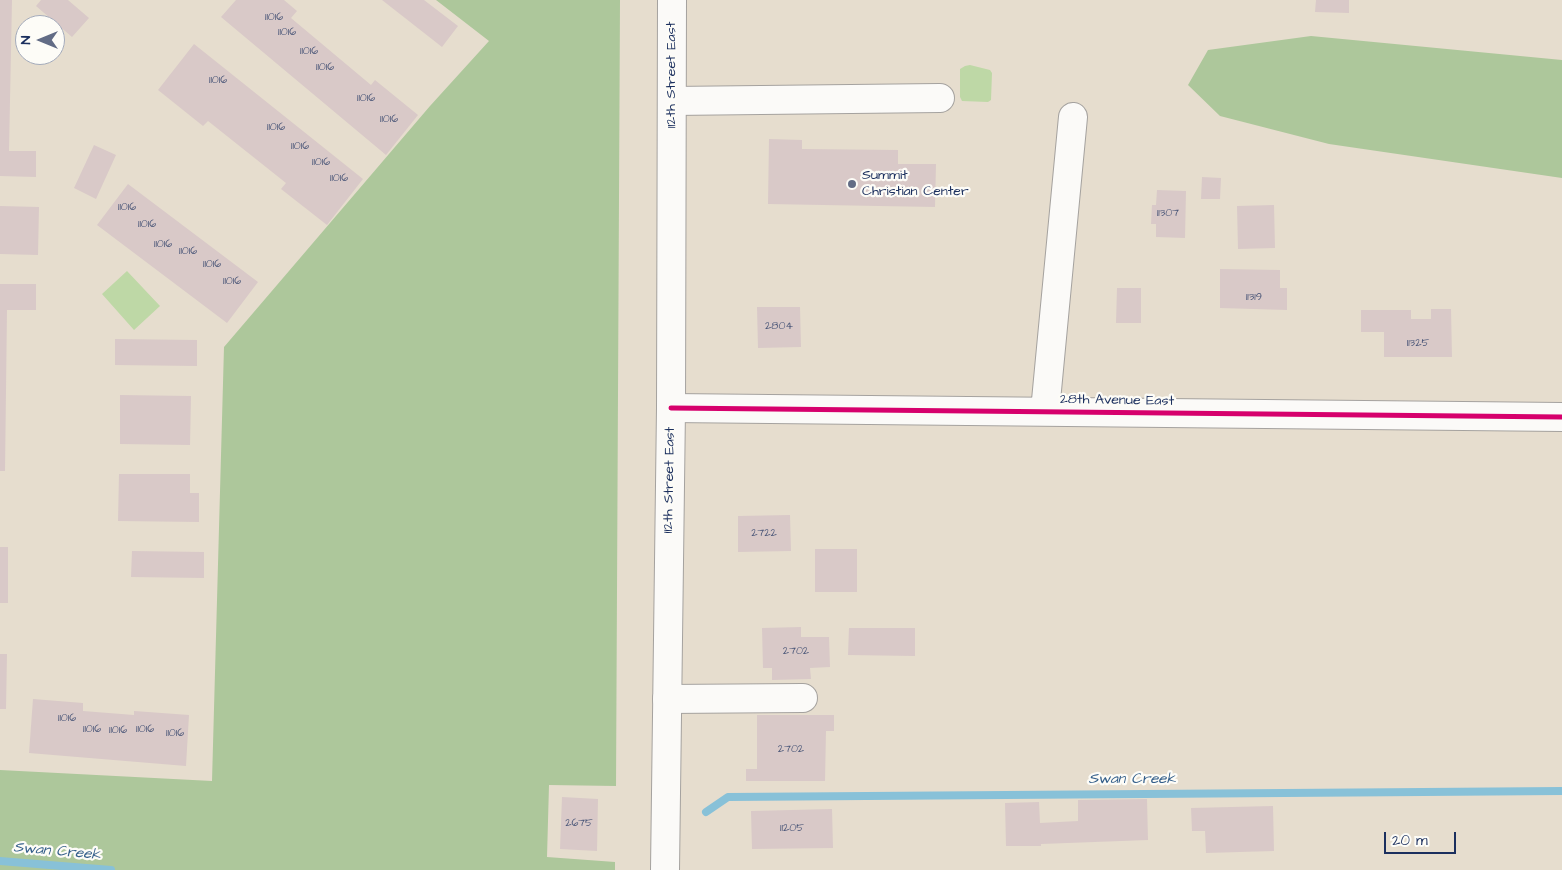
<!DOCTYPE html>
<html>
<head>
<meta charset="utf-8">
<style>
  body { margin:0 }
  #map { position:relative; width:1562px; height:870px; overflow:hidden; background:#e6ddce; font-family:"Architects Daughter",sans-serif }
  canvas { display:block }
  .north { position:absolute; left:15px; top:15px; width:50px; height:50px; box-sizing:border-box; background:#fdfcf7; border:1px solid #a3aaba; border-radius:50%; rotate:270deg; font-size:14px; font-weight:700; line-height:20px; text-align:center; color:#1b2f5e }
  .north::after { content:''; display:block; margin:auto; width:18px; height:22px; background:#626c85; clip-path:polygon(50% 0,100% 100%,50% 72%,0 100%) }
  .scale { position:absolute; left:1384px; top:832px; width:72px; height:22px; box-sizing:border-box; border:2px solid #1b2f5e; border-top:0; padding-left:6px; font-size:15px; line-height:18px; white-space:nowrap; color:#1b2f5e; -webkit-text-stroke:4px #fdfcf7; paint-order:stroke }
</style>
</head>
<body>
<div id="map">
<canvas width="1562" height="870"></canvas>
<div class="north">N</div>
<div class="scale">20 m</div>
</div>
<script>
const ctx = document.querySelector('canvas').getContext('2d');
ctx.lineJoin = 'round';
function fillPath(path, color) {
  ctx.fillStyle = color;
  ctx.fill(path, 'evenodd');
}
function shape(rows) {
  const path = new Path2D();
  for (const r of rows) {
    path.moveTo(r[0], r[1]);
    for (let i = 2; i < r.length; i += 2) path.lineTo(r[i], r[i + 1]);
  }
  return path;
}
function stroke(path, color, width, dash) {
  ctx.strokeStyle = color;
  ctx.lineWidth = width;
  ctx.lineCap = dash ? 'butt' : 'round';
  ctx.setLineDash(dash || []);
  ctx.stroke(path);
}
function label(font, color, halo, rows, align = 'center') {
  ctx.font = font + ' "Architects Daughter",sans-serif';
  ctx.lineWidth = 4.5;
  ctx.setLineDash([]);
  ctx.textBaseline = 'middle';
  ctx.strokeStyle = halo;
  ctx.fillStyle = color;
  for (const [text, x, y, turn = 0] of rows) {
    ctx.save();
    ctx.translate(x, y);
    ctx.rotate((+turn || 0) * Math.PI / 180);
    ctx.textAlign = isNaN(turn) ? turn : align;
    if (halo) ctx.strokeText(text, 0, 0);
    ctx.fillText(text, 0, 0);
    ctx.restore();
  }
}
fillPath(shape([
  [970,65,990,70,992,73,991,100,988,102,962,101,960,97,960,69,965,66],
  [127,271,160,306,134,330,102,294]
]), '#bed8a6');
fillPath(shape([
  [436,0,620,0,616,786,549,785,547,857,615,862,615,870,0,870,0,770,212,781,224,347,430,106,489,41],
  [1311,36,1562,60,1562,178,1329,144,1220,116,1188,85,1208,50]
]), '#adc79b');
stroke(shape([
  [706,812,728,797,1562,791],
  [0,861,111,870]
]), '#88c1d8', 8);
fillPath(shape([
  [0,0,12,0,9,151,36,151,36,177,0,176],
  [41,0,68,0,89,18,72,37,36,6],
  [236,0,284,0,297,11,291,18,371,85,375,80,418,115,386,155,221,17],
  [382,0,424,0,458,26,442,47],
  [1316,0,1349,0,1349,13,1315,12],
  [194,44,363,179,327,225,281,189,286,183,208,121,203,126,158,90],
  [769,139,802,140,802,149,898,150,898,164,936,164,935,207,768,204],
  [94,145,116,155,96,199,74,188],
  [1202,177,1221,178,1220,199,1201,199],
  [128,184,258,282,227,323,97,225],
  [1157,190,1186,191,1185,238,1156,237,1156,224,1151,224,1152,205,1156,205],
  [1274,205,1275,248,1238,249,1237,206],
  [0,206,39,207,38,255,0,254],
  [1220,269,1280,270,1280,288,1287,288,1287,310,1220,308],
  [0,284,36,284,36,310,7,310,5,471,0,471],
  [1117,288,1141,288,1141,323,1116,323],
  [757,307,800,307,801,347,758,348],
  [1431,309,1451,309,1452,357,1384,357,1384,332,1361,332,1361,310,1411,310,1411,319,1431,319],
  [115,339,197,340,197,366,115,365],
  [120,395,191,396,190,445,120,444],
  [119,474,190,474,190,493,199,493,199,522,118,521],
  [790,515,791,551,738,552,738,516],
  [0,547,8,547,8,603,0,603],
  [815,549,857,549,857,592,815,592],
  [132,551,204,552,204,578,131,577],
  [801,627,801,637,829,637,830,667,810,668,811,679,772,680,772,668,763,668,762,628],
  [849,628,915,628,915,656,848,655],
  [0,654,7,654,6,709,0,709],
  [33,699,83,703,83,711,134,715,134,711,189,715,186,766,29,753],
  [757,715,834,715,834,731,826,731,825,781,746,781,746,769,757,769],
  [562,797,598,799,597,851,560,849],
  [1147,799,1148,840,1041,844,1041,846,1006,846,1005,803,1039,802,1040,823,1078,821,1078,800],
  [1273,806,1274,851,1206,853,1205,831,1192,831,1191,808],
  [832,809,833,848,752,849,751,811]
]), '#d9c9c8');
const minor = shape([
  [672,101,940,98],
  [671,408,1562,417],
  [1045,411,1073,117],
  [667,699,803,698]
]);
const major = shape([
  [665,870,671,408,672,0]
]);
stroke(minor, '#a5a29f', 30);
stroke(major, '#a5a29f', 30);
stroke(minor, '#fbfaf8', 28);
stroke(major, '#fbfaf8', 28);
stroke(shape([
  [671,408,1562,417]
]), '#d6006c', 5);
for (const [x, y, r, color] of [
  [852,184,5,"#626c85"]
]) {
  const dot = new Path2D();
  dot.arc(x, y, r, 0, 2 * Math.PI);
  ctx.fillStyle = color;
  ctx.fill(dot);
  stroke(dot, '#fdfcf7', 2);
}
label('11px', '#4a5678', null, [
  ["11016",274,18],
  ["11016",287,33],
  ["11016",309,52],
  ["11016",325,68],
  ["11016",218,81],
  ["11016",366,99],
  ["11016",389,120],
  ["11016",276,128],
  ["11016",300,147],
  ["11016",321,163],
  ["11016",339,179],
  ["11016",127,208],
  ["11307",1168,214],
  ["11016",147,225],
  ["11016",163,245],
  ["11016",188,252],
  ["11016",212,265],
  ["11016",232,282],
  ["11319",1254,298],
  ["2804",779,327],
  ["11325",1418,344],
  ["2722",764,534],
  ["2702",796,652],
  ["11016",67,719],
  ["11016",92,730],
  ["11016",145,730],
  ["11016",118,731],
  ["11016",175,734],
  ["2702",791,750],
  ["2675",579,824],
  ["11205",792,829]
]);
label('14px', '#1b2f5e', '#fdfcf7', [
  ["112th Street East",672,75,-90],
  ["28th Avenue East",1117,401,1],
  ["112th Street East",670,480,-89]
]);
label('14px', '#1b2f5e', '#fdfcf7', [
  ["Summit",862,176],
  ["Christian Center",862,192]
], 'left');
label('italic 15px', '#335e8a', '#fdfcf7', [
  ["Swan Creek",1132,780],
  ["Swan Creek",57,852,5]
]);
</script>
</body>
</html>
